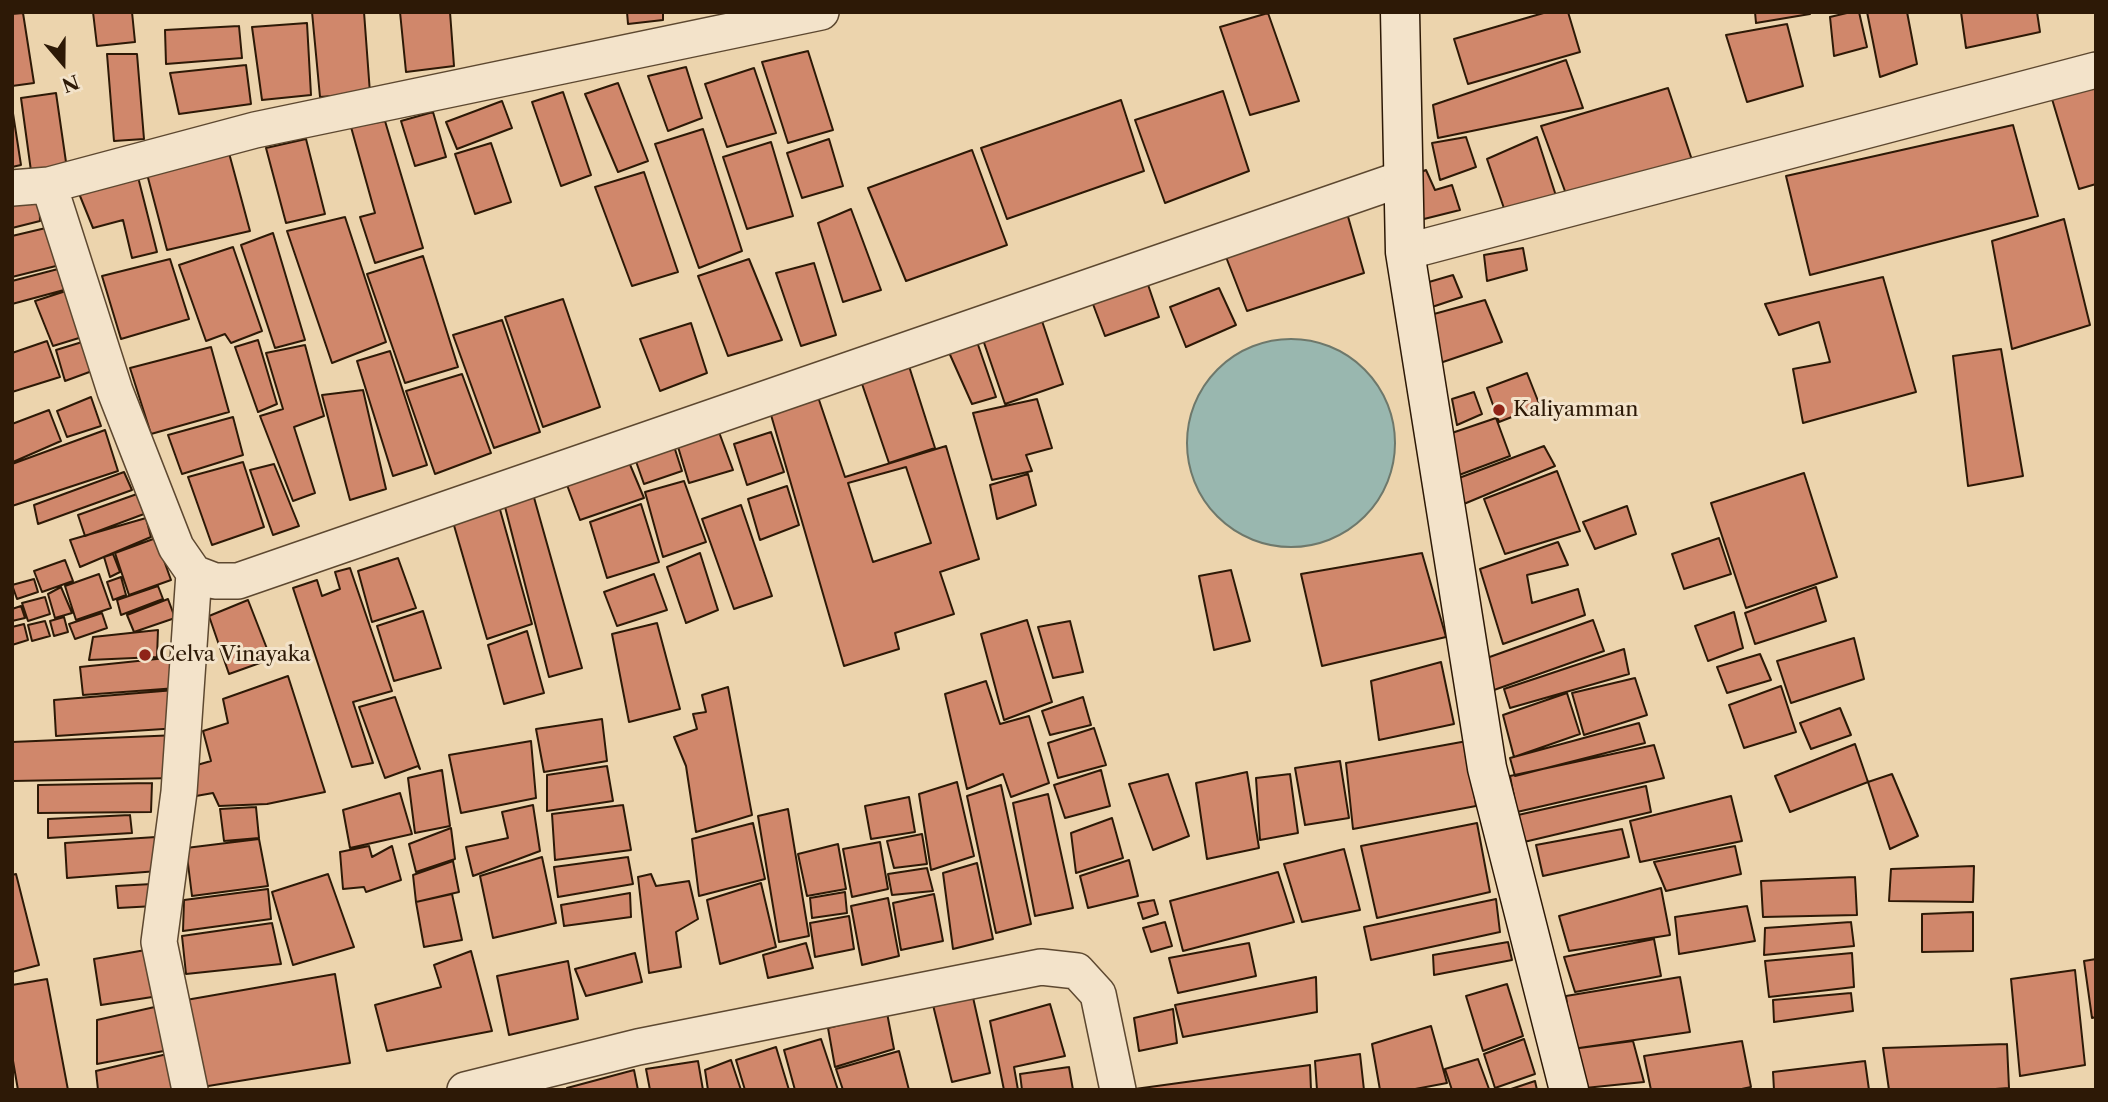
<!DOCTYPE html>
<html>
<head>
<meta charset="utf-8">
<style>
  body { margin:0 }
  #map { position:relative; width:2108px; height:1102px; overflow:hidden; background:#ecd4ad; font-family:"Libre Caslon Text",serif }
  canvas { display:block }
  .frame { position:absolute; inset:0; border:14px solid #2d1906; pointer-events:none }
  .north { position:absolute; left:28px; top:28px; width:70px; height:70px; -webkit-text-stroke:5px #f3e3ca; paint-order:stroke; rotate:160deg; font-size:19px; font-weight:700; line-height:28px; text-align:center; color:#2d1906 }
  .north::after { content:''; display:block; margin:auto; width:24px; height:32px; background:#2d1906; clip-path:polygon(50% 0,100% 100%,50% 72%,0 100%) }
</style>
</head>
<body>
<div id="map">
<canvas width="2108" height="1102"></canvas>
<div class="frame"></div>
<div class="north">N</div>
</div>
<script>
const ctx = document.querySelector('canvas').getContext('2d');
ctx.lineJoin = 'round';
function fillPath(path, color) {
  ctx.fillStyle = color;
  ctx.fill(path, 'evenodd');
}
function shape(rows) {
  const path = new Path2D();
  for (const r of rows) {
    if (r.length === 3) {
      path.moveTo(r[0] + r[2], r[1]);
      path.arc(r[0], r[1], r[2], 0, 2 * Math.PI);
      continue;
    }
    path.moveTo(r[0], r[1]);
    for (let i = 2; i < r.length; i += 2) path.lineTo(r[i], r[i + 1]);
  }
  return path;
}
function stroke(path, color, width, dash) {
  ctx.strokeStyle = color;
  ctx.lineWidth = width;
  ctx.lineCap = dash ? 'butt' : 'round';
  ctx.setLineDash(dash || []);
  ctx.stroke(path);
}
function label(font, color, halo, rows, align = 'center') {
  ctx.font = font + ' "Libre Caslon Text",serif';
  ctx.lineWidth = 6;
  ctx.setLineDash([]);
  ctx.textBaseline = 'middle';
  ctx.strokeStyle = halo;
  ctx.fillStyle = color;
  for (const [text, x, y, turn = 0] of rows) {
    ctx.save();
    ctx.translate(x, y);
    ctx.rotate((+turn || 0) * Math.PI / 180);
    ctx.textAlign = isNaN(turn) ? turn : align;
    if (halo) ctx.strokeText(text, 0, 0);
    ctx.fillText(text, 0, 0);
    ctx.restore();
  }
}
const water = shape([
  [1291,443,104]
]);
fillPath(water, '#99b7af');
stroke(water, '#6e786b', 2);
const building = shape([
  [93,12,132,12,135,42,97,46,93,12],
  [312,12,364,12,370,93,320,97,312,12],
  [400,12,450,12,454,66,406,72,400,12],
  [627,12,663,12,663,20,628,24,627,12],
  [1547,12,1568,12,1580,52,1468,84,1454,39,1547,12],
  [1755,12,1810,12,1810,14,1756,23,1755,12],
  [1851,12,1859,12,1867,47,1834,56,1830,17,1851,12],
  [1867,12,1907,12,1917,64,1880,77,1867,12],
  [1961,12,2037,12,2040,32,1966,48,1961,12],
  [23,13,34,83,12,86,12,14,23,13],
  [1268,13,1299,101,1250,115,1220,27,1268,13],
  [307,23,311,95,262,100,252,27,307,23],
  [1787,24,1803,86,1747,102,1726,35,1787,24],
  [239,26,242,58,166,64,165,30,239,26],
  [808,51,833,130,788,143,762,62,808,51],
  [107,54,137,54,144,139,114,141,107,54],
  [1566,60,1583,108,1438,138,1433,105,1566,60],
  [246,65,251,104,179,114,170,73,246,65],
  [686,67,702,118,668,131,648,76,686,67],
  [754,68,776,133,727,147,705,84,754,68],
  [618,83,648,161,618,172,585,94,618,83],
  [2096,85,2096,184,2079,189,2052,99,2096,85],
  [1668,88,1693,163,1569,202,1541,126,1668,88],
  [1223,91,1249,171,1165,203,1135,120,1223,91],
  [563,92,591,175,561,186,532,102,563,92],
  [56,93,67,169,31,171,21,98,56,93],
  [1121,100,1144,171,1007,219,981,148,1121,100],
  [502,101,512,128,457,149,446,122,502,101],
  [12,107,21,165,12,167,12,107],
  [433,112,446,157,415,166,401,121,433,112],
  [385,121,423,248,375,263,360,217,375,213,351,127,385,121],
  [2013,125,2038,216,1810,275,1786,176,2013,125],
  [703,129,742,251,699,268,655,144,703,129],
  [1466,137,1476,167,1440,180,1432,143,1466,137],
  [1537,137,1557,199,1507,217,1487,159,1537,137],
  [306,139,325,214,286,223,266,148,306,139],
  [829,139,843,186,802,198,787,153,829,139],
  [771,142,793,216,747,229,723,157,771,142],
  [491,143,511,202,475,214,455,154,491,143],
  [972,150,1007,245,906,281,868,188,972,150],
  [229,153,250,231,167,250,147,174,229,153],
  [1426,170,1435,190,1452,185,1460,210,1420,220,1409,177,1426,170],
  [644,172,678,272,632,286,595,187,644,172],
  [138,177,157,252,132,258,123,220,93,228,78,191,138,177],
  [39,192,40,221,12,228,12,194,39,192],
  [851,209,881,290,843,302,818,223,851,209],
  [1347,213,1364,273,1247,311,1226,257,1347,213],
  [345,217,386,342,332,363,287,231,345,217],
  [2064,219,2090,325,2012,349,1992,241,2064,219],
  [50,227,60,265,12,277,12,236,50,227],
  [273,233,305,340,275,348,241,245,273,233],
  [233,247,262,331,231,343,225,334,206,341,179,265,233,247],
  [1523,248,1527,270,1487,281,1484,255,1523,248],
  [423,256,458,367,405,383,367,274,423,256],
  [170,259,189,319,121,339,102,276,170,259],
  [749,259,782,340,728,356,698,276,749,259],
  [814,263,836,335,801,346,776,273,814,263],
  [58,269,64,290,12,304,12,281,58,269],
  [1143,270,1159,317,1105,336,1088,291,1143,270],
  [1453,275,1462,297,1429,308,1422,284,1453,275],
  [1883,277,1916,392,1803,423,1793,369,1830,362,1819,322,1779,335,1765,304,1883,277],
  [1219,288,1236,325,1186,347,1170,307,1219,288],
  [72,289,92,334,53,346,35,301,72,289],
  [563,299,600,407,543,427,505,317,563,299],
  [1485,300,1502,342,1437,364,1423,317,1485,300],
  [1037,306,1063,384,1005,404,979,328,1037,306],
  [502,320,540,432,494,448,453,335,502,320],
  [691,323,707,373,660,391,640,339,691,323],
  [975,336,996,397,972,404,947,348,975,336],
  [92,339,103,367,65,381,56,350,92,339],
  [258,340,277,404,258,412,235,347,258,340],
  [47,341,60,377,12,392,12,353,47,341],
  [305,345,324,416,294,427,315,493,293,501,260,416,283,409,266,353,305,345],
  [211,347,229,412,151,434,130,368,211,347],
  [2001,349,2023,476,1968,486,1953,356,2001,349],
  [390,351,427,465,393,476,357,361,390,351],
  [908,363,935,448,889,463,860,378,908,363],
  [1527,373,1540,406,1499,422,1487,388,1527,373],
  [462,374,491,453,435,474,406,391,462,374],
  [815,388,845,477,946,446,979,559,940,572,954,614,895,633,899,649,844,666,769,408,815,388],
  [363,390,386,489,350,500,322,395,363,390],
  [1474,392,1482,414,1457,425,1452,399,1474,392],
  [91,397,101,426,67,437,57,411,91,397],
  [1037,399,1052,448,1026,455,1032,471,992,480,973,413,1037,399],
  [49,410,61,441,13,462,12,424,49,410],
  [233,417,243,455,182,474,168,435,233,417],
  [1496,418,1510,456,1451,478,1440,437,1496,418],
  [716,424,733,470,689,483,675,437,716,424],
  [105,430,118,471,12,506,12,464,105,430],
  [771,432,784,472,747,485,734,444,771,432],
  [671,437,682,471,644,484,633,453,671,437],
  [1544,446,1555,466,1459,506,1451,481,1544,446],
  [626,455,644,498,580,520,564,477,626,455],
  [243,462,264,527,212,545,188,477,243,462],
  [274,464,299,526,273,535,250,470,274,464],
  [906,467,931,543,873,562,848,483,906,467],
  [1557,471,1580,531,1505,554,1484,499,1557,471],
  [124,472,132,490,38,524,34,505,124,472],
  [1804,473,1837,577,1746,608,1711,503,1804,473],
  [1028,474,1036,505,997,519,990,485,1028,474],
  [684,481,706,542,663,557,645,492,684,481],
  [787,486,799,525,760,540,748,499,787,486],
  [137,494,144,514,85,536,78,515,137,494],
  [533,494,582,668,549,677,504,503,533,494],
  [641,504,659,562,607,578,590,522,641,504],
  [741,505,772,596,734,609,702,519,741,505],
  [499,506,532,624,487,639,453,522,499,506],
  [1627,506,1636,534,1595,549,1583,522,1627,506],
  [146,518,151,537,80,567,70,540,146,518],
  [156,538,171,580,129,595,115,553,156,538],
  [1719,538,1731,574,1684,589,1672,554,1719,538],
  [1558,542,1568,565,1527,575,1532,603,1578,589,1585,615,1503,644,1480,569,1558,542],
  [700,553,718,610,686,623,667,567,700,553],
  [1422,553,1446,637,1322,666,1301,574,1422,553],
  [113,554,120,572,110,577,104,557,113,554],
  [398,558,416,608,372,622,358,571,398,558],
  [65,560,73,581,42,592,34,571,65,560],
  [350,568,392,691,353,702,373,763,352,767,293,588,317,580,322,596,340,589,335,572,350,568],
  [1231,570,1250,641,1214,650,1199,576,1231,570],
  [99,574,111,608,76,620,65,586,99,574],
  [654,574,667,610,617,626,604,592,654,574],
  [121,577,126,595,113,600,107,582,121,577],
  [34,579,38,592,17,599,12,585,34,579],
  [158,586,163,599,121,615,117,600,158,586],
  [61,587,72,613,55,618,48,594,61,587],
  [1816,587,1826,621,1755,644,1745,613,1816,587],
  [45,597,50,614,28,621,22,603,45,597],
  [168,599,175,618,134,632,127,615,168,599],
  [248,600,271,659,229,674,209,616,248,600],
  [21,606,25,618,12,621,12,609,21,606],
  [423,611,441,668,394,681,377,626,423,611],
  [1734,612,1743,648,1708,661,1695,626,1734,612],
  [102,613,107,628,75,639,69,624,102,613],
  [64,617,68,632,54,636,50,621,64,617],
  [1027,620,1052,702,1004,720,981,634,1027,620],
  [1593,620,1604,651,1494,690,1484,659,1593,620],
  [45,621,50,636,32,641,28,625,45,621],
  [1070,621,1083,672,1053,678,1038,627,1070,621],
  [657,623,680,709,629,722,612,634,657,623],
  [24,624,28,640,12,645,12,627,24,624],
  [158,630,157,657,89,660,93,637,158,630],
  [527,631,544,693,504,704,488,645,527,631],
  [1854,638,1864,679,1791,703,1777,661,1854,638],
  [1624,649,1629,674,1510,708,1504,689,1624,649],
  [1760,654,1771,680,1727,693,1717,667,1760,654],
  [176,657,177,688,83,695,80,667,176,657],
  [1441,662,1454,724,1379,740,1371,681,1441,662],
  [288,676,325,792,267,804,219,806,213,793,196,796,190,767,211,761,203,731,228,723,223,699,288,676],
  [1635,678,1647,715,1584,735,1572,693,1635,678],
  [986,681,1000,724,1029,716,1049,783,1011,797,1003,774,967,789,945,694,986,681],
  [1781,686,1796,732,1744,748,1729,705,1781,686],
  [728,687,752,815,696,832,686,766,674,737,697,729,693,714,706,712,702,695,728,687],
  [175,690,179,728,56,736,54,700,175,690],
  [1567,693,1580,734,1514,757,1503,715,1567,693],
  [395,697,420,769,418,766,385,778,359,707,395,697],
  [1083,697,1091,725,1050,735,1042,711,1083,697],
  [1840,708,1851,735,1811,749,1800,723,1840,708],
  [602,719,607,761,544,772,536,729,602,719],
  [1639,723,1645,743,1515,776,1510,758,1639,723],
  [1094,728,1106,765,1058,778,1048,743,1094,728],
  [178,735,177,778,12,781,12,742,178,735],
  [531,741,536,798,461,813,449,755,531,741],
  [1467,741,1476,806,1353,829,1346,763,1467,741],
  [1855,744,1868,782,1790,812,1775,776,1855,744],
  [1654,745,1664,778,1517,812,1510,776,1654,745],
  [1340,761,1349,818,1305,825,1295,768,1340,761],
  [607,766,613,801,547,811,547,775,607,766],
  [442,770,450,826,415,833,408,778,442,770],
  [1101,770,1110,806,1065,818,1054,785,1101,770],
  [1247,772,1259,848,1207,859,1196,783,1247,772],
  [1168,774,1189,836,1153,850,1129,784,1168,774],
  [1290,774,1298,833,1260,840,1256,778,1290,774],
  [1892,774,1918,836,1890,849,1868,782,1892,774],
  [957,782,974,856,931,870,919,794,957,782],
  [152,783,151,812,38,813,38,785,152,783],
  [1001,785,1031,924,996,933,967,796,1001,785],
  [1646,786,1651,812,1524,842,1518,815,1646,786],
  [400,793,412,834,350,848,343,810,400,793],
  [1048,794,1073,908,1035,916,1013,803,1048,794],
  [1731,796,1742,841,1640,862,1630,821,1731,796],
  [909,797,915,832,871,839,865,806,909,797],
  [533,805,540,851,473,876,466,847,508,838,502,812,533,805],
  [623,805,631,850,555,860,552,814,623,805],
  [256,807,259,838,224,841,220,809,256,807],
  [788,809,809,936,779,942,758,816,788,809],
  [130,815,132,833,48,838,48,819,130,815],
  [1112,818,1123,858,1076,873,1071,833,1112,818],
  [753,823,765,879,699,896,692,839,753,823],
  [1477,823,1490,892,1377,918,1361,846,1477,823],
  [451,828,455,859,416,872,409,844,451,828],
  [1622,829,1629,857,1543,876,1536,845,1622,829],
  [922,834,927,864,894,868,887,841,922,834],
  [156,837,158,871,67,878,65,843,156,837],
  [259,839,268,886,192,896,186,848,259,839],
  [880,842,888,889,852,897,843,849,880,842],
  [838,844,846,889,807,896,798,854,838,844],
  [369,846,372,857,392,846,401,880,366,892,364,887,343,889,340,852,369,846],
  [1735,846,1741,874,1666,891,1654,862,1735,846],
  [1344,849,1360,910,1302,922,1284,864,1344,849],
  [542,857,556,923,493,938,480,876,542,857],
  [628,857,633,884,558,897,554,867,628,857],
  [1129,860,1138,896,1088,908,1080,876,1129,860],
  [453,861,459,892,416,902,413,875,453,861],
  [977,863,993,939,953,949,943,873,977,863],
  [1974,866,1973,902,1889,901,1891,869,1974,866],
  [927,868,933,891,892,895,888,874,927,868],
  [1278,872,1294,922,1183,951,1170,901,1278,872],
  [16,874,39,965,12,972,12,875,16,874],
  [328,874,354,947,293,965,272,892,328,874],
  [651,874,656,886,689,881,698,919,676,932,681,967,649,973,638,877,651,874],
  [1855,877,1857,915,1763,917,1761,881,1855,877],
  [761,883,776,947,720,964,707,900,761,883],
  [152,884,155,906,118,908,116,886,152,884],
  [1661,888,1670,935,1569,951,1559,916,1661,888],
  [268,889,271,919,183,931,184,900,268,889],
  [845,892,847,913,812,918,810,898,845,892],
  [630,893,631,917,564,926,561,905,630,893],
  [452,894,462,940,424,947,416,902,452,894],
  [934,894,943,941,901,950,893,903,934,894],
  [888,898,899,956,862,965,851,906,888,898],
  [1496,899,1500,932,1371,960,1364,927,1496,899],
  [1154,900,1158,914,1143,919,1138,903,1154,900],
  [1747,906,1755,941,1679,954,1675,917,1747,906],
  [1973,912,1973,951,1922,952,1922,914,1973,912],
  [849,916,854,949,815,957,810,923,849,916],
  [1165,922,1172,946,1151,952,1143,928,1165,922],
  [1851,922,1854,946,1764,955,1765,928,1851,922],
  [272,923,281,964,186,974,182,936,272,923],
  [1654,939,1661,976,1575,992,1564,957,1654,939],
  [1508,942,1512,960,1434,975,1433,955,1508,942],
  [806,943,813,968,768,978,763,955,806,943],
  [1249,943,1256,976,1178,993,1169,958,1249,943],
  [157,948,165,995,101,1005,94,959,157,948],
  [471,951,492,1031,387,1051,375,1005,441,987,434,965,471,951],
  [635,953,642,982,586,996,575,969,635,953],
  [1852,953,1854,987,1769,997,1765,961,1852,953],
  [2096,959,2096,1017,2092,1018,2084,961,2096,959],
  [568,961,578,1019,509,1035,497,976,568,961],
  [2075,970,2085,1065,2020,1076,2011,979,2075,970],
  [335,974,350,1063,202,1087,186,1000,335,974],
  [1316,977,1317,1012,1183,1037,1175,1005,1316,977],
  [1680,977,1690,1032,1572,1049,1566,996,1680,977],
  [47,979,68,1090,18,1090,12,1055,12,985,47,979],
  [1507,984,1523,1036,1483,1051,1466,996,1507,984],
  [972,993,990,1073,952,1082,932,1001,972,993],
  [1851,993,1853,1011,1774,1022,1773,1000,1851,993],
  [168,1004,179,1048,97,1064,97,1020,168,1004],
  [1050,1004,1065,1056,1014,1067,1018,1090,1004,1090,990,1021,1050,1004],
  [1173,1009,1177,1043,1139,1051,1134,1018,1173,1009],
  [887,1013,894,1049,835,1067,828,1028,887,1013],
  [1431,1026,1447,1083,1410,1090,1380,1090,1372,1044,1431,1026],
  [821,1039,838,1090,795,1090,784,1050,821,1039],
  [1524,1039,1535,1074,1495,1088,1484,1054,1524,1039],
  [1633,1041,1644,1082,1585,1088,1572,1049,1633,1041],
  [1742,1041,1751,1087,1737,1090,1651,1090,1644,1056,1742,1041],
  [2007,1044,2009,1088,1982,1090,1889,1090,1883,1048,2007,1044],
  [776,1047,789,1090,745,1090,736,1060,776,1047],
  [899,1051,909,1090,843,1090,836,1069,899,1051],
  [167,1054,175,1090,98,1090,96,1071,167,1054],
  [1360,1054,1364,1090,1317,1090,1315,1061,1360,1054],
  [1478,1059,1489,1089,1452,1090,1445,1069,1478,1059],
  [731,1060,741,1090,708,1090,705,1070,731,1060],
  [698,1061,703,1090,650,1090,646,1069,698,1061],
  [1865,1061,1869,1090,1774,1090,1773,1072,1865,1061],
  [1310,1065,1311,1090,1135,1089,1310,1065],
  [1069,1067,1073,1090,1022,1090,1020,1074,1069,1067],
  [634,1070,638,1090,567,1090,567,1088,634,1070],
  [1535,1081,1537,1090,1508,1090,1535,1081]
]);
fillPath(building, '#d0876b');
stroke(building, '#2d1906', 2);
const street = shape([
  [49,185,115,391,176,547,194,573,215,581,238,581,1404,178],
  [12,188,49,185,255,130,821,12],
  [1405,252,2096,70],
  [190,1090,159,942,179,792,194,573],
  [465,1090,638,1047,1041,967,1077,971,1098,994,1118,1090]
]);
const secondary = shape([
  [1400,12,1405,252,1487,768,1569,1090]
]);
stroke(street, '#5d4830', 38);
stroke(secondary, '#2d1906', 41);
stroke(street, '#f3e3ca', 35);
stroke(secondary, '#f3e3ca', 38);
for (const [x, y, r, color] of [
  [1499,410,7,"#8f2418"],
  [145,655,7,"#8f2418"]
]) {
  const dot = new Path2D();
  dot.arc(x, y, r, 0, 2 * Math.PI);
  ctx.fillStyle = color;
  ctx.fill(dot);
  stroke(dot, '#f3e3ca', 2.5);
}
label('21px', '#2d1906', '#f3e3ca', [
  ["Kaliyamman",1513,410],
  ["Celva Vinayaka",159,655]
], 'left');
</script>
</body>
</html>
